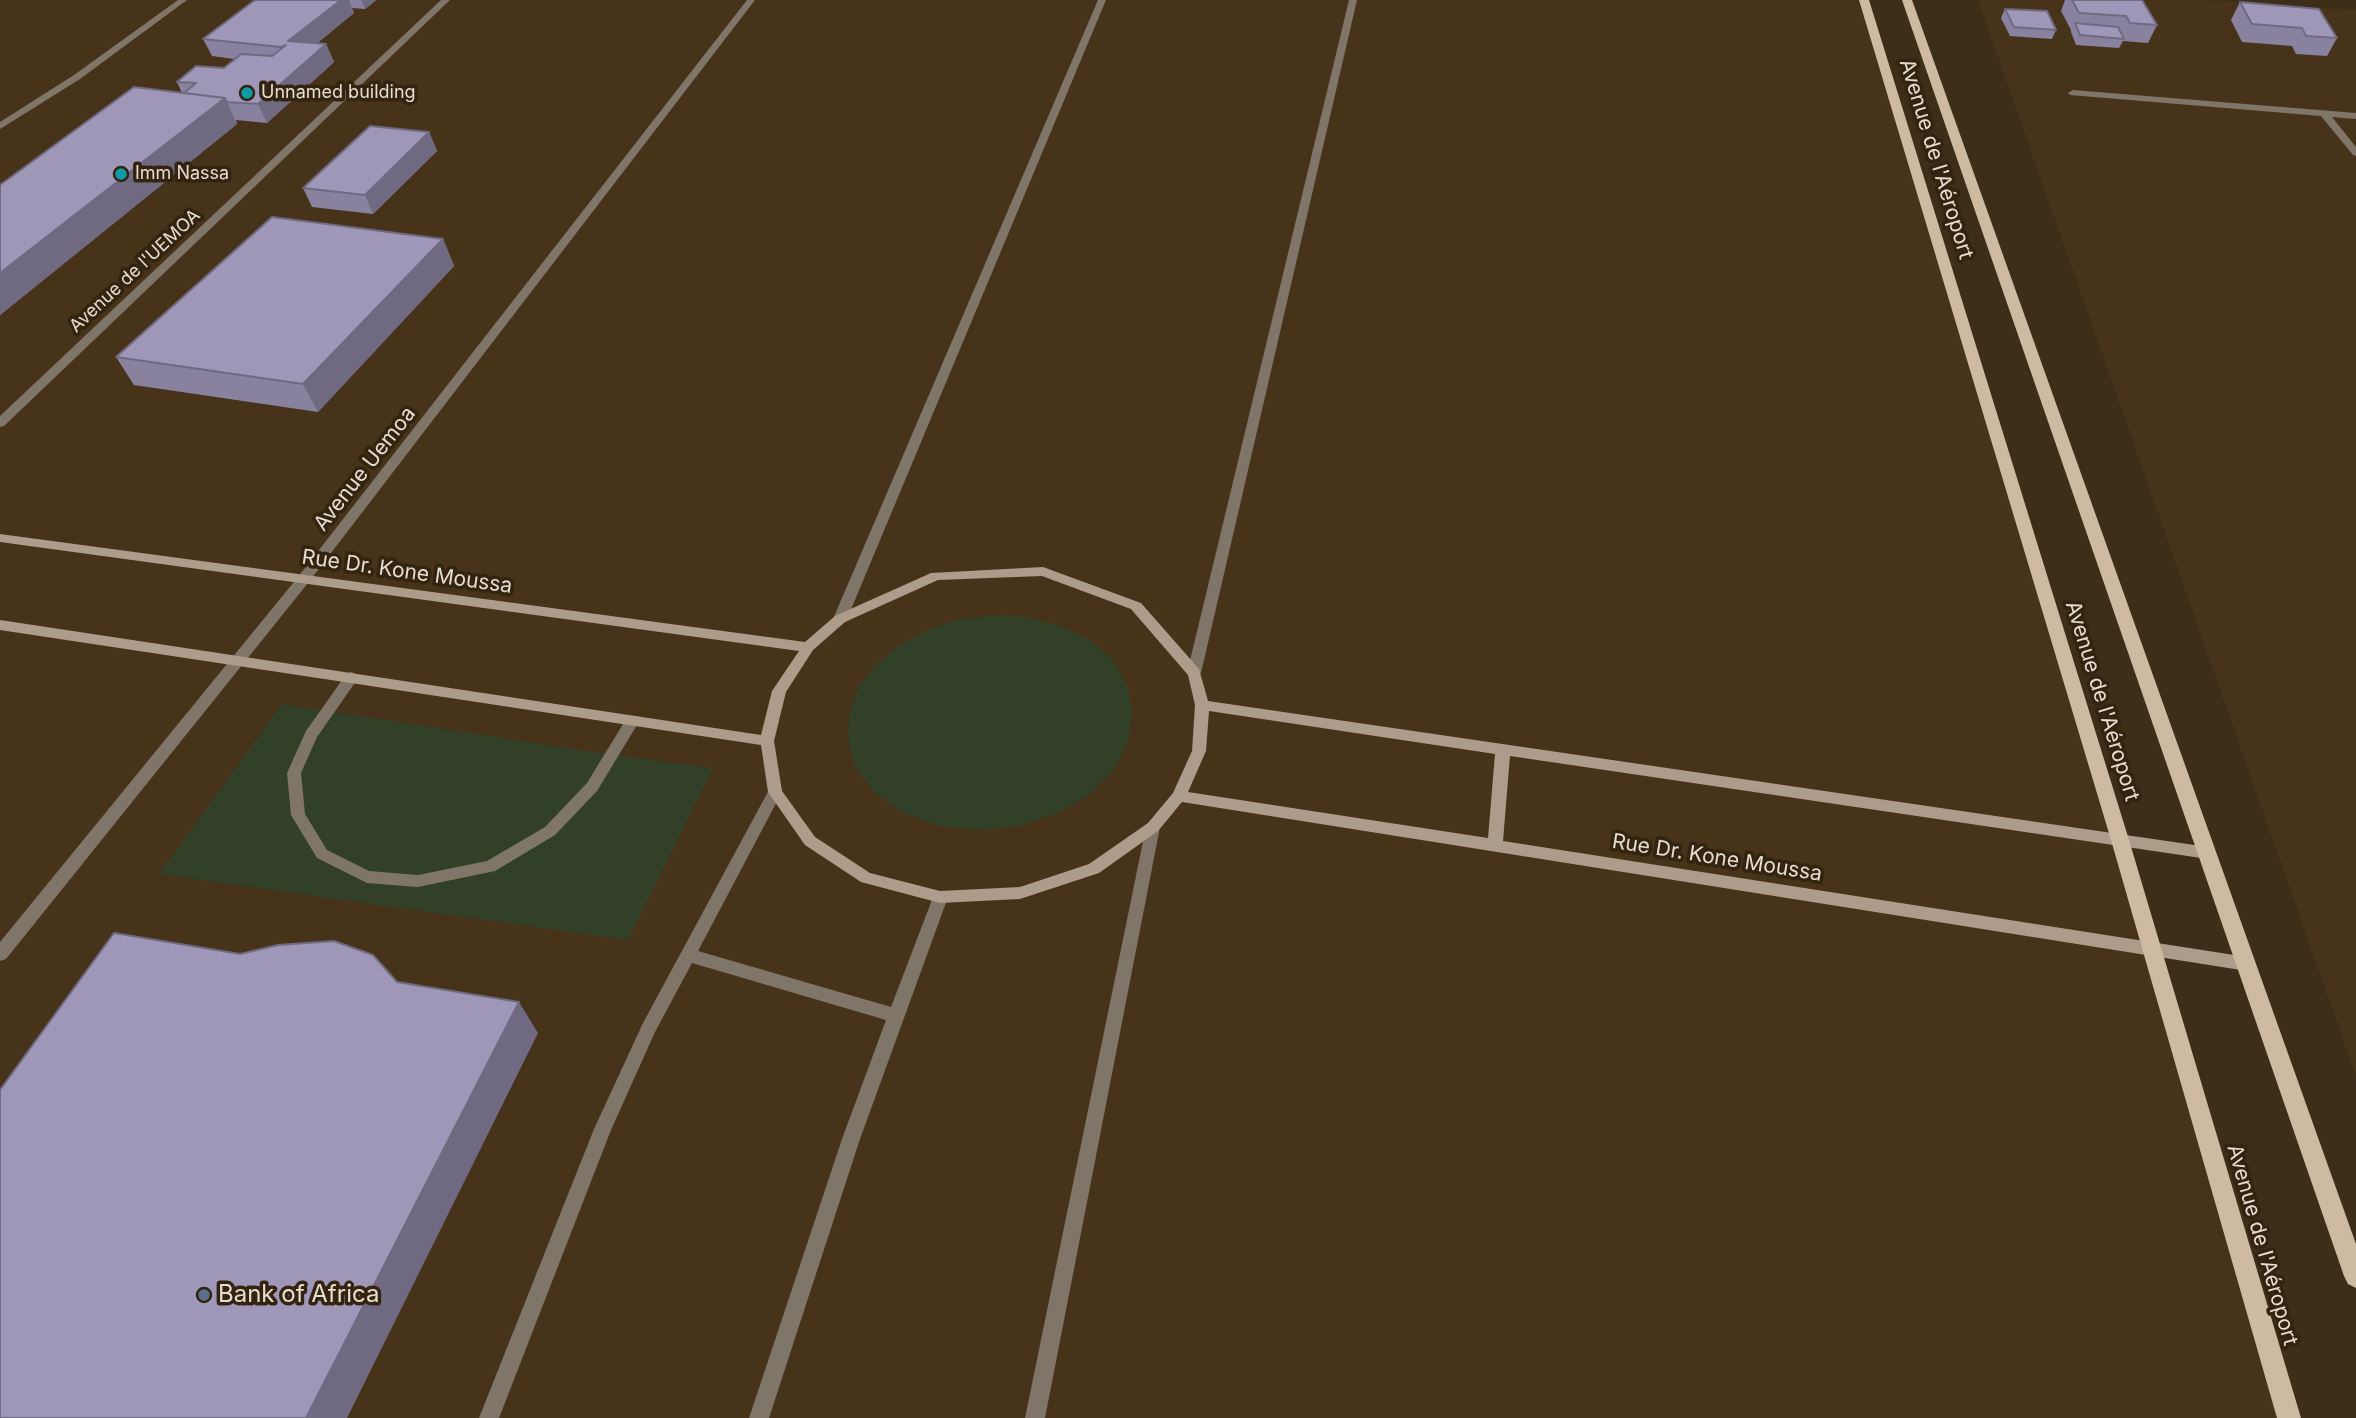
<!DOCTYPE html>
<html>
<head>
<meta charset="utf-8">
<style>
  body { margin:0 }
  canvas { display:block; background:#3d2e1a }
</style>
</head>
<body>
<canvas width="2356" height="1418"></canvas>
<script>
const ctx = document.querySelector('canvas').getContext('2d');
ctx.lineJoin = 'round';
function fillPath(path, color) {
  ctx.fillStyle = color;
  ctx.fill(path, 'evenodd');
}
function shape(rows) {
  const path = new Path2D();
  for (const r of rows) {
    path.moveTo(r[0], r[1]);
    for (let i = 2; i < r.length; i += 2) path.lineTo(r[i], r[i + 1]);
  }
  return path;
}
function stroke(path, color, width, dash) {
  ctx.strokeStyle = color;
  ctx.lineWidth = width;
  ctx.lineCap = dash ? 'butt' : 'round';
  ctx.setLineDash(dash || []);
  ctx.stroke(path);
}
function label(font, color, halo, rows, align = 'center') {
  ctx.font = font + ' Inter,sans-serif';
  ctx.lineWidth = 7;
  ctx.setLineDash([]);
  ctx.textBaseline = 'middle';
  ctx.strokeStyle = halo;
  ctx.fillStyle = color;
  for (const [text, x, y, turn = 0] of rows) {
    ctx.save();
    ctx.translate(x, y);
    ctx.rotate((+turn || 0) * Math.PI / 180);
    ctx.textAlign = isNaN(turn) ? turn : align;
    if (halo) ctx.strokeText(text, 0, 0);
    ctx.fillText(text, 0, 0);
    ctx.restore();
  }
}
fillPath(shape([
  [0,0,1864,0,2288,1418,0,1418],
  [1978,0,2202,0,2356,10,2356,1076]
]), '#473319');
fillPath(shape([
  [995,615,1027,617,1061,626,1090,640,1113,660,1127,685,1132,713,1128,742,1114,770,1089,795,1056,814,1019,826,978,830,939,826,903,813,875,793,856,768,848,740,849,713,859,687,877,664,901,644,930,629,962,619],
  [282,704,613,755,713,768,628,940,159,874]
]), '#324028');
fillPath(shape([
  [2073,90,2356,113,2356,119,2332,117,2356,147,2356,156,2353,155,2321,116,2070,95,2068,93,2073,90],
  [352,672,359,677,317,737,301,773,305,814,327,850,369,871,418,875,487,861,545,827,587,783,628,716,638,716,640,720,597,791,555,835,495,871,418,887,367,883,317,858,291,815,287,773,306,731,347,673,352,672],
  [775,786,780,788,782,792,698,951,891,1007,935,892,940,891,945,892,948,897,860,1139,769,1418,749,1418,842,1139,886,1020,692,963,655,1032,611,1130,499,1418,479,1418,594,1129,643,1023,770,788,775,786]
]), '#7f7669');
fillPath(shape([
  [178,0,187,0,80,79,0,129,0,122,74,75,178,0],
  [441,0,450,0,4,426,0,427,0,416,441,0],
  [747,0,755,0,308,583,6,959,0,961,0,942,298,577,747,0],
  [1098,0,1106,0,847,619,845,622,835,622,833,619,1098,0],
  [1349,0,1357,0,1201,673,1194,678,1187,673,1349,0],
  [1153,821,1158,823,1160,827,1045,1418,1025,1418,1146,827,1148,823,1153,821]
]), '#7f7669');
fillPath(shape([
  [0,534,805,642,835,616,931,573,1043,567,1141,603,1199,669,1208,701,2208,847,2213,849,2216,853,2213,857,2208,859,1510,756,1503,841,2247,957,2253,959,2255,964,2253,969,2247,971,1182,802,1158,831,1099,873,1020,899,940,903,861,882,805,845,768,792,761,745,0,630,0,620,761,735,772,691,799,651,0,542,0,534],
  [1042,576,1131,609,1188,675,1195,705,1192,751,1173,793,1148,823,1089,864,1020,887,940,891,870,873,815,837,782,791,774,741,786,692,813,650,845,622,938,580,1042,576],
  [1209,711,1495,754,1488,838,1188,792,1206,751,1209,711]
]), '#ac9c89');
fillPath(shape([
  [1859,0,1869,0,2129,840,2301,1418,2277,1418,2111,840,1859,0],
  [1902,0,1912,0,2356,1244,2356,1288,2348,1284,2344,1276,1902,0]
]), '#cebaa1');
fillPath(shape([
  [255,0,376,0,365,9,352,8,354,13,316,44,326,44,334,62,267,123,236,120,237,124,0,315,0,185,182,93,177,82,224,68,234,59,212,56,203,39],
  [2065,0,2142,0,2157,25,2148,43,2123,41,2119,48,2076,45,2071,32,2071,30,2061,11],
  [2240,2,2337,38,2327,56,2296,54,2292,46,2242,42,2231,20],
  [2005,9,2056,30,2052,39,2010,36,2001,18],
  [429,132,437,151,373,214,312,207,303,188],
  [443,239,454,266,318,412,134,385,116,357]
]), '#89829e');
fillPath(shape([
  [341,0,349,0,354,13,296,59,288,41],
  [361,0,376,0,365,9],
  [326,44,334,62,267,123,258,104],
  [225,98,237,124,0,315,0,273],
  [429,132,437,151,373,214,365,195],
  [443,239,454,266,318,412,303,384],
  [519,1002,538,1033,347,1418,306,1418]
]), '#6f6a81');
const building = shape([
  [255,0,341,0,288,41,326,44,258,104,227,102,225,98,184,93,196,83,177,82,196,66,224,68,241,54,272,56,286,45,281,47,203,39,255,0],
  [2072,0,2142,0,2157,25,2130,23,2126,16,2079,13,2072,0],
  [2240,2,2319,9,2337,38,2306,36,2302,28,2252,24,2240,2],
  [2005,9,2047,11,2056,30,2014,27,2005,9],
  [2075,23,2118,27,2124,39,2080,35,2075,23],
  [134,87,225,98,0,273,0,185,134,87],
  [370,126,429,132,365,195,303,188,370,126],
  [272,217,443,239,303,384,116,357,272,217],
  [114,933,240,954,278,945,334,941,373,955,397,982,519,1002,306,1418,0,1418,0,1090,114,933]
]);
fillPath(building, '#9f97b8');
stroke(building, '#6f6a81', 2);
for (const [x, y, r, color] of [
  [247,93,7,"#0f9aa8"],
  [121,174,7,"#0f9aa8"],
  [204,1295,7,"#5c6f8a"]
]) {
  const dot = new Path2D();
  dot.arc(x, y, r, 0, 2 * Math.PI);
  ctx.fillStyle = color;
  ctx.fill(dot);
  stroke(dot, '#332410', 2.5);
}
label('18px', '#e6dcd0', '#332410', [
  ["Unnamed building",261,93],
  ["Imm Nassa",135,174]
], 'left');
label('18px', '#e6dcd0', '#332410', [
  ["Avenue de l'UEMOA",135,271,-43]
]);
label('21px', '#e6dcd0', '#332410', [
  ["Avenue de l'Aéroport",1936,159,73],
  ["Avenue Uemoa",365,469,-52],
  ["Rue Dr. Kone Moussa",407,572,8],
  ["Avenue de l'Aéroport",2102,701,73],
  ["Rue Dr. Kone Moussa",1717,858,9],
  ["Avenue de l'Aéroport",2262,1245,74]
]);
label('24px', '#e6dcd0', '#332410', [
  ["Bank of Africa",218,1295]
], 'left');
</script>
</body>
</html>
